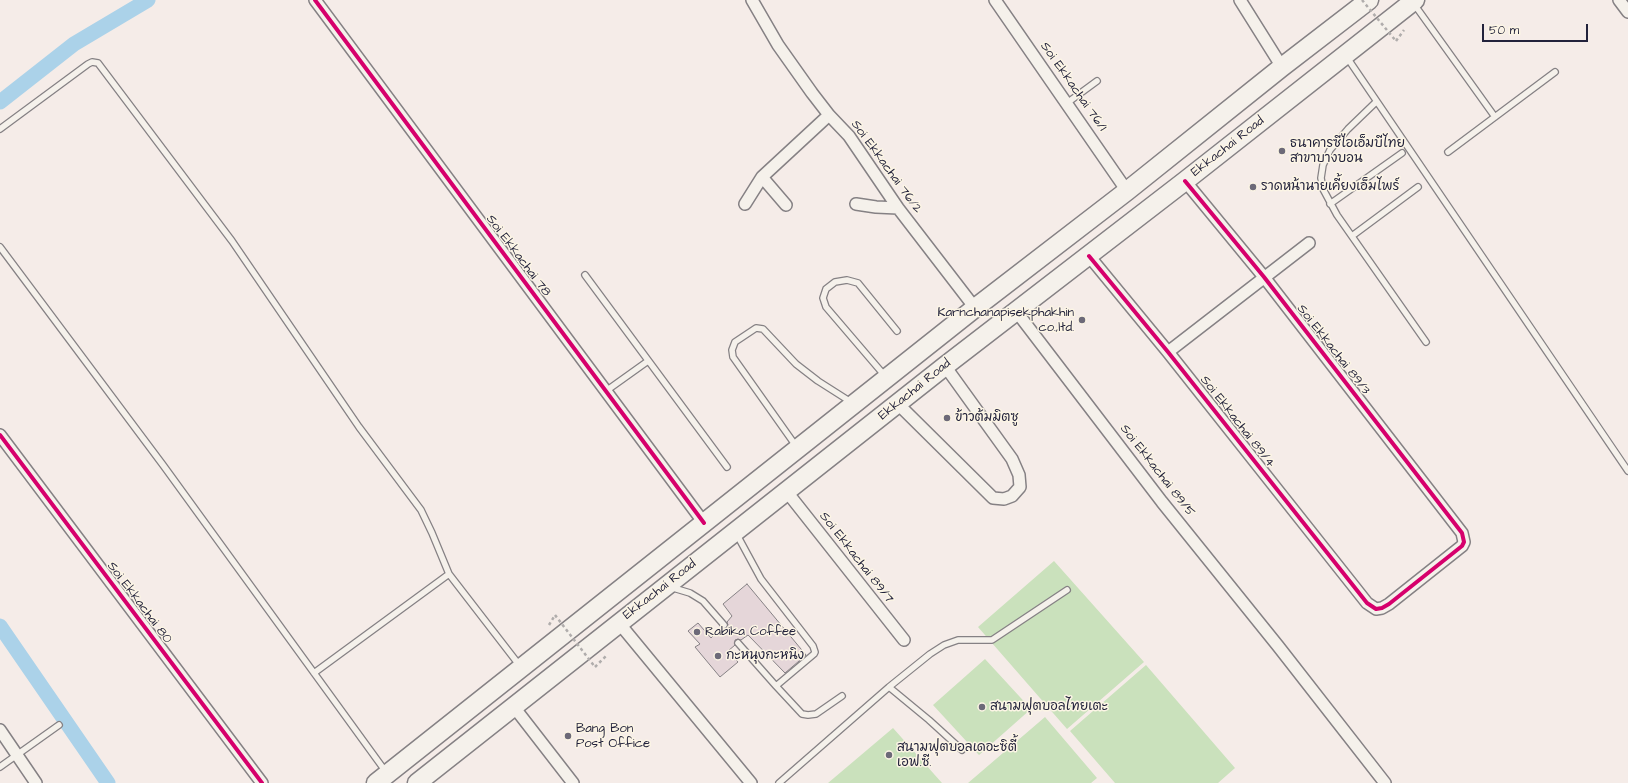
<!DOCTYPE html>
<html>
<head>
<meta charset="utf-8">
<style>
  body { margin:0 }
  #map { position:relative; width:1628px; height:783px; overflow:hidden; background:#f5ece8; font-family:"Architects Daughter",sans-serif }
  canvas { display:block }
  .scale { position:absolute; left:1482px; top:24px; width:106px; height:18px; box-sizing:border-box; border:2px solid #22223b; border-top:0; padding-left:5px; font-size:12px; line-height:14px; white-space:nowrap; color:#22223b; -webkit-text-stroke:3px #fcf5e5; paint-order:stroke }
</style>
</head>
<body>
<div id="map">
<canvas width="1628" height="783"></canvas>
<div class="scale">50 m</div>
</div>
<script>
const ctx = document.querySelector('canvas').getContext('2d');
ctx.lineJoin = 'round';
function fillPath(path, color) {
  ctx.fillStyle = color;
  ctx.fill(path, 'evenodd');
}
function shape(rows) {
  const path = new Path2D();
  for (const r of rows) {
    path.moveTo(r[0], r[1]);
    for (let i = 2; i < r.length; i += 2) path.lineTo(r[i], r[i + 1]);
  }
  return path;
}
function stroke(path, color, width, dash) {
  ctx.strokeStyle = color;
  ctx.lineWidth = width;
  ctx.lineCap = dash ? 'butt' : 'round';
  ctx.setLineDash(dash || []);
  ctx.stroke(path);
}
function label(font, color, halo, rows, align = 'center') {
  ctx.font = font + ' "Architects Daughter","Playpen Sans Thai",sans-serif';
  ctx.lineWidth = 3;
  ctx.setLineDash([]);
  ctx.textBaseline = 'middle';
  ctx.strokeStyle = halo;
  ctx.fillStyle = color;
  for (const [text, x, y, turn = 0] of rows) {
    ctx.save();
    ctx.translate(x, y);
    ctx.rotate((+turn || 0) * Math.PI / 180);
    ctx.textAlign = isNaN(turn) ? turn : align;
    if (halo) ctx.strokeText(text, 0, 0);
    ctx.fillText(text, 0, 0);
    ctx.restore();
  }
}
fillPath(shape([
  [1054,561,1144,662,1067,729,978,627],
  [985,659,1031,709,979,755,933,705],
  [1146,665,1235,768,1218,783,1115,783,1070,731],
  [1045,717,1097,778,1091,783,968,783],
  [893,728,942,783,828,783]
]), '#cae1bc');
stroke(shape([
  [0,102,74,44,148,0],
  [0,626,108,783]
]), '#abd2e9', 15);
const building = shape([
  [747,584,806,655,785,673,748,635,741,640,738,639,735,640,735,645,728,651,738,662,720,677,695,647,700,644,688,631,698,623,711,638,721,628,726,628,728,625,727,622,732,616,723,604,747,584]
]);
fillPath(building, '#e5d6d9');
stroke(building, '#858184', 1);
const service = shape([
  [1414,4,1495,117],
  [1346,56,1628,471],
  [1376,102,1348,129,1330,150,1323,165,1321,178,1323,189,1337,215,1426,342],
  [1067,103,1097,81],
  [0,129,88,64,92,62,98,63,232,241,359,427,421,510,432,533,449,574,520,666],
  [1448,152,1555,72],
  [1330,204,1402,153],
  [1352,236,1418,187],
  [0,247,163,465,386,772],
  [585,275,727,467],
  [885,376,826,307,823,298,826,289,835,282,847,280,858,283,897,331],
  [606,391,648,361],
  [796,446,733,357,732,350,735,342,756,328,763,329,796,364,818,381,851,402],
  [736,533,761,579,813,646,815,652,814,654,776,686,738,643],
  [670,587,690,593,703,601,724,625],
  [314,673,449,574],
  [776,686,802,714,808,715,816,714,842,696],
  [889,687,929,720,962,750],
  [0,767,59,725],
  [779,783,889,687,930,654,944,645,958,640,992,640,1067,590]
]);
const minor = shape([
  [315,0,704,523],
  [752,0,778,45,812,93,829,115,849,136,898,208,975,308],
  [995,0,1127,191],
  [1240,0,1282,67],
  [1619,0,1628,12],
  [762,177,786,205],
  [745,204,762,177,829,115],
  [856,204,876,207,898,208],
  [1089,256,1168,352,1367,603,1376,609,1382,608,1389,604,1462,546,1464,542,1462,533,1264,277,1185,181],
  [1016,311,1162,502,1278,646,1385,783],
  [1168,352,1309,243],
  [898,404,993,498,1004,499,1012,496,1020,487,1019,475,1012,459,945,366],
  [0,435,262,783],
  [787,492,904,640],
  [619,623,751,783],
  [514,707,573,783],
  [0,730,36,783]
]);
const primary = shape([
  [376,783,975,308,1127,191,1282,67,1369,0],
  [417,783,945,366,1185,181,1415,0]
]);
stroke(service, '#858184', 8);
stroke(minor, '#858184', 14);
stroke(primary, '#858184', 21);
stroke(shape([
  [1396,41,1404,30],
  [549,625,555,615],
  [595,667,606,656]
]), '#b0adac', 2.5, [3, 3]);
stroke(service, '#f5f1eb', 5.5);
stroke(minor, '#f5f1eb', 11);
stroke(primary, '#f5f1eb', 18);
stroke(shape([
  [1362,0,1396,41],
  [555,615,595,667]
]), '#b0adac', 2.5, [3, 3]);
stroke(shape([
  [315,0,704,523],
  [1089,256,1168,352,1367,603,1376,609,1382,608,1389,604,1462,546,1464,542,1462,533,1264,277,1185,181],
  [0,435,262,783]
]), '#d6006c', 4);
for (const [x, y, r, color] of [
  [1282,151,4,"#6c6978"],
  [1253,187,4,"#6c6978"],
  [1082,320,4,"#6c6978"],
  [947,418,4,"#6c6978"],
  [697,632,4,"#6c6978"],
  [718,656,4,"#6c6978"],
  [982,707,4,"#6c6978"],
  [568,736,4,"#6c6978"],
  [889,755,4,"#6c6978"]
]) {
  const dot = new Path2D();
  dot.arc(x, y, r, 0, 2 * Math.PI);
  ctx.fillStyle = color;
  ctx.fill(dot);
  stroke(dot, '#fcf5e5', 1.5);
}
label('13px', '#22223b', '#fcf5e5', [
  ["Soi Ekkachai 76/1",1073,87,55],
  ["Ekkachai Road",1228,147,-38],
  ["Soi Ekkachai 76/2",886,167,54],
  ["Soi Ekkachai 78",518,256,53],
  ["Soi Ekkachai 89/3",1333,350,52],
  ["Ekkachai Road",915,390,-39],
  ["Soi Ekkachai 89/4",1237,422,52],
  ["Soi Ekkachai 89/5",1157,471,52],
  ["Soi Ekkachai 89/7",856,558,52],
  ["Ekkachai Road",660,590,-38],
  ["Soi Ekkachai 80",139,603,53]
]);
label('13px', '#22223b', '#fcf5e5', [
  ["ธนาคารซีไอเอ็มบีไทย",1290,144],
  ["สาขาบางบอน",1290,159],
  ["ราดหน้านายเคี้ยงเอ็มไพร์",1261,187],
  ["Karnchanapisekphakhin",1074,313,"right"],
  ["co.,ltd.",1074,328,"right"],
  ["ข้าวต้มมิตซู",955,418],
  ["Rabika Coffee",705,632],
  ["กะหนุงกะหนิง",726,656],
  ["สนามฟุตบอลไทยเตะ",990,707],
  ["Bang Bon",576,729],
  ["Post Office",576,744],
  ["สนามฟุตบอลเดอะซิตี้",897,748],
  ["เอฟ.ซี.",897,763]
], 'left');
</script>
</body>
</html>
